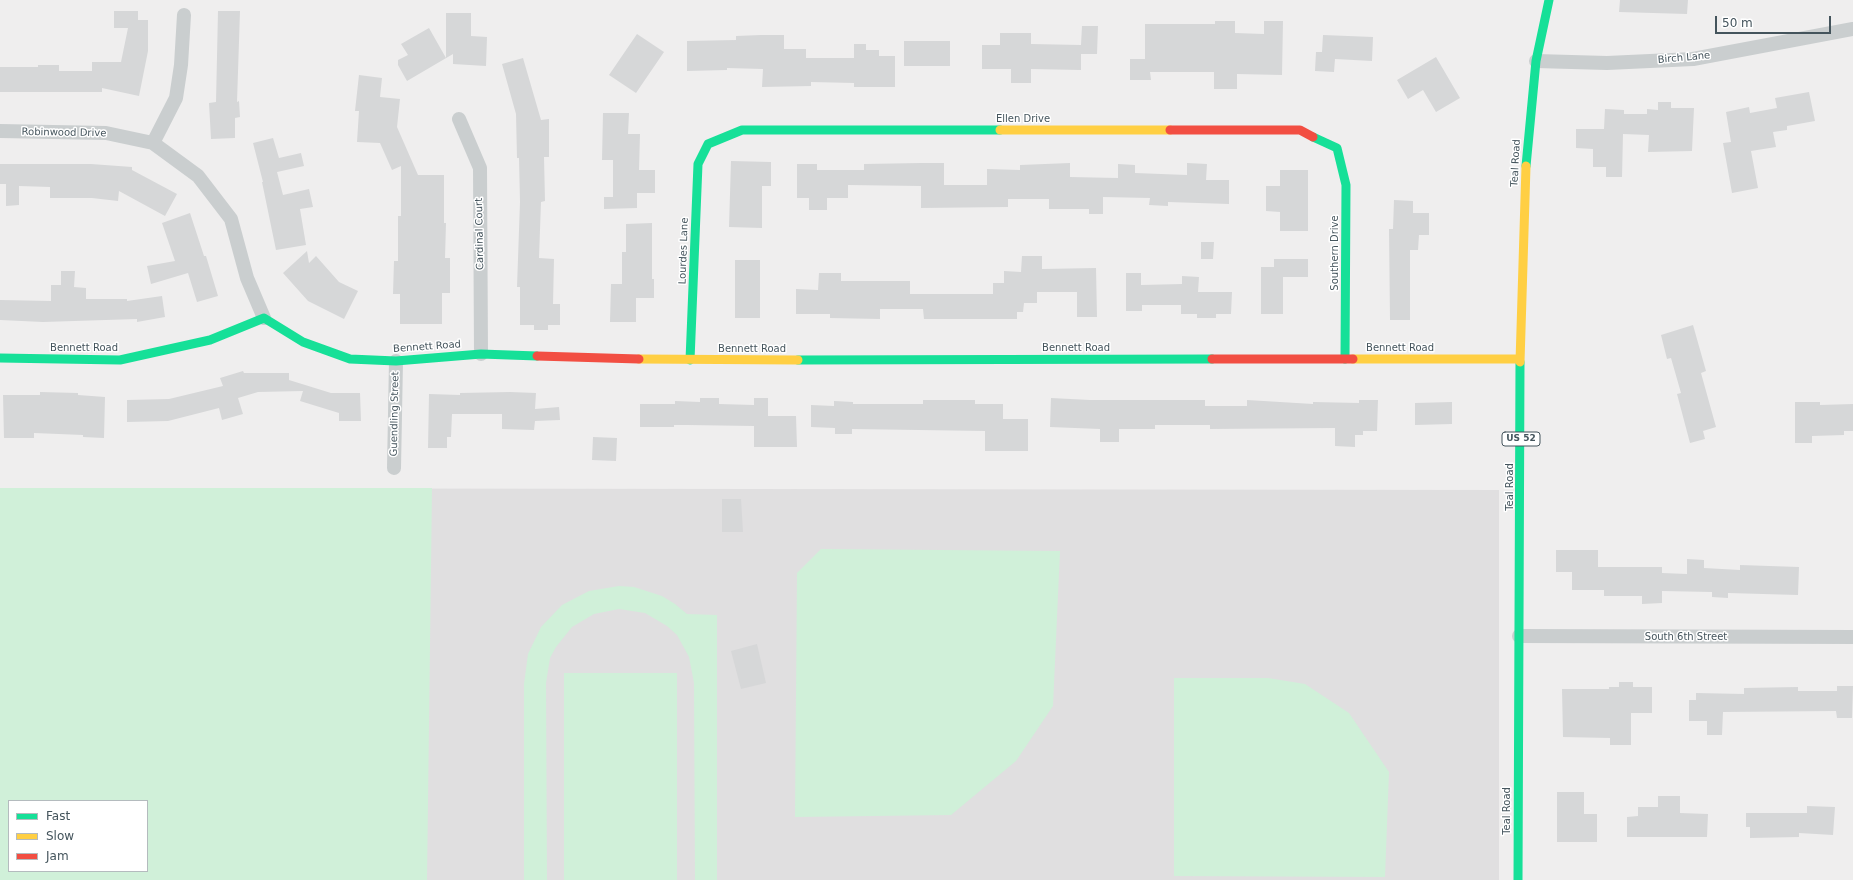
<!DOCTYPE html>
<html>
<head>
<meta charset="utf-8">
<style>
  body { margin:0 }
  #map { position:relative; width:1853px; height:880px; overflow:hidden; background:#efeeee; font-family:"DejaVu Sans",sans-serif }
  canvas { display:block }
  .legend { position:absolute; left:8px; top:800px; width:140px; height:72px; box-sizing:border-box; background:#fff; border:1px solid #b4bbbe; margin:0; padding:5px 7px; list-style:none; font-size:12px; color:#44545c }
  .legend li { display:flex; align-items:center; gap:8px; height:20px }
  .legend b { width:20px; border:1px solid #b4bbbe }
  .scale { position:absolute; left:1715px; top:16px; width:116px; height:18px; box-sizing:border-box; border:2px solid #44545c; border-top:0; padding-left:5px; font-size:12px; line-height:14px; white-space:nowrap; color:#44545c; -webkit-text-stroke:3px #fff; paint-order:stroke }
</style>
</head>
<body>
<div id="map">
<canvas width="1853" height="880"></canvas>
<ul class="legend">
<li><b style="height:5px;background:#16e098"></b>Fast</li>
<li><b style="height:5px;background:#ffcf43"></b>Slow</li>
<li><b style="height:5px;background:#f24e42"></b>Jam</li>
</ul>
<div class="scale">50 m</div>
</div>
<script>
const ctx = document.querySelector('canvas').getContext('2d');
ctx.lineJoin = 'round';
function fillPath(path, color) {
  ctx.fillStyle = color;
  ctx.fill(path, 'evenodd');
}
function shape(rows) {
  const path = new Path2D();
  for (const r of rows) {
    path.moveTo(r[0], r[1]);
    for (let i = 2; i < r.length; i += 2) path.lineTo(r[i], r[i + 1]);
  }
  return path;
}
function stroke(path, color, width, dash) {
  ctx.strokeStyle = color;
  ctx.lineWidth = width;
  ctx.lineCap = dash ? 'butt' : 'round';
  ctx.setLineDash(dash || []);
  ctx.stroke(path);
}
function label(font, color, halo, rows, align = 'center') {
  ctx.font = font + ' "DejaVu Sans",sans-serif';
  ctx.lineWidth = 3;
  ctx.setLineDash([]);
  ctx.textBaseline = 'middle';
  ctx.strokeStyle = halo;
  ctx.fillStyle = color;
  for (const [text, x, y, turn = 0] of rows) {
    ctx.save();
    ctx.translate(x, y);
    ctx.rotate((+turn || 0) * Math.PI / 180);
    ctx.textAlign = isNaN(turn) ? turn : align;
    if (halo) ctx.strokeText(text, 0, 0);
    ctx.fillText(text, 0, 0);
    ctx.restore();
  }
}
fillPath(shape([
  [0,488,1499,490,1499,880,0,880],
  [9,801,147,801,147,871,9,871]
]), '#e0dfe0');
fillPath(shape([
  [0,488,432,488,427,880,0,880],
  [9,801,147,801,147,871,9,871],
  [821,549,1060,551,1053,706,1016,761,951,815,795,817,797,573],
  [619,586,634,587,662,596,675,604,687,614,717,615,717,880,695,880,694,683,689,657,677,635,667,626,645,613,619,609,594,614,572,627,556,647,550,658,546,683,547,880,524,880,524,684,528,654,541,627,562,605,589,591],
  [564,673,677,673,677,880,564,880],
  [1174,678,1268,678,1305,684,1349,713,1389,772,1385,877,1174,876]
]), '#d0f0d9');
fillPath(shape([
  [1620,0,1688,0,1687,14,1619,12],
  [114,11,138,11,138,20,148,20,148,51,139,96,102,88,102,92,0,92,0,67,38,67,38,65,59,65,59,71,92,71,92,62,121,62,128,28,114,28],
  [218,11,240,11,237,102,239,101,240,117,235,118,235,138,211,139,209,103,216,102],
  [446,13,471,13,471,36,487,37,486,66,453,64,453,54,407,81,398,65,398,60,408,55,401,44,429,28,446,58],
  [1215,21,1235,21,1235,33,1264,34,1264,21,1283,21,1282,75,1237,74,1237,89,1214,89,1214,72,1150,72,1151,80,1130,80,1130,59,1145,59,1145,24,1215,24],
  [1082,26,1098,26,1097,54,1081,54,1081,70,1031,69,1031,83,1011,83,1011,69,982,69,982,45,1000,45,1000,33,1031,33,1031,44,1081,45],
  [637,34,664,52,636,93,609,75],
  [761,35,784,35,784,49,806,49,806,58,854,58,854,44,866,44,866,50,879,50,879,56,895,56,895,87,854,87,854,83,811,82,811,86,762,87,763,69,727,68,727,70,687,71,687,41,736,40,736,36],
  [1323,35,1373,37,1372,61,1335,59,1334,72,1315,71,1316,52,1322,52],
  [904,41,950,41,950,66,904,66],
  [1436,57,1460,98,1436,112,1423,90,1408,99,1397,80],
  [523,58,541,120,549,119,549,157,544,157,545,201,541,202,539,258,554,259,553,304,560,304,560,325,548,325,548,330,534,330,534,325,520,325,520,287,517,287,520,202,519,158,517,158,516,114,502,64],
  [359,75,382,78,380,97,400,99,397,127,418,175,444,175,444,223,446,223,445,258,450,258,450,293,442,293,442,324,400,324,400,294,393,294,394,261,398,261,398,216,401,216,401,166,392,170,380,143,357,142,359,111,355,111],
  [1809,92,1815,121,1787,126,1787,130,1773,132,1776,147,1751,151,1758,188,1732,193,1723,143,1731,142,1726,112,1749,107,1750,113,1777,108,1775,98],
  [1658,102,1671,102,1671,108,1694,108,1692,151,1648,152,1649,135,1623,134,1622,177,1606,177,1606,167,1593,167,1593,149,1576,148,1576,129,1604,129,1605,109,1624,110,1624,114,1647,114,1647,109,1658,110],
  [603,113,629,113,628,134,640,134,639,170,655,170,655,193,637,193,637,208,604,209,604,197,613,197,613,160,602,160],
  [273,138,279,158,301,153,304,166,277,172,283,195,309,189,313,207,300,209,306,245,276,250,262,182,263,182,253,143],
  [731,161,771,162,771,186,762,186,762,228,729,227],
  [921,163,944,163,944,185,987,185,987,169,1020,170,1020,165,1070,163,1070,177,1118,178,1118,164,1135,165,1135,173,1187,175,1187,163,1207,164,1206,180,1229,180,1229,204,1168,202,1168,206,1149,205,1150,198,1103,197,1103,214,1089,214,1089,209,1049,209,1049,199,1008,199,1008,207,921,208,921,186,848,185,848,198,827,198,827,210,809,210,809,198,797,198,797,164,817,164,817,170,864,170,864,164],
  [0,164,91,164,132,167,132,170,177,194,165,216,119,191,118,201,92,198,50,198,50,187,19,186,19,205,6,206,6,184,0,184],
  [1280,170,1308,170,1308,231,1280,231,1280,212,1266,211,1266,186,1280,186],
  [1394,200,1413,201,1413,213,1429,213,1429,235,1419,235,1418,250,1410,250,1410,320,1390,320,1389,229,1393,229],
  [190,213,204,256,206,256,218,296,197,302,188,273,151,284,147,266,175,261,162,223],
  [652,223,652,279,654,279,654,298,636,298,636,322,610,322,611,284,622,284,622,252,626,252,626,224],
  [1201,242,1214,242,1213,259,1201,259],
  [307,251,309,263,316,256,339,282,358,291,344,319,308,301,283,273],
  [1022,256,1042,256,1042,269,1096,268,1097,317,1077,317,1077,292,1037,292,1037,303,1024,303,1023,312,1017,312,1017,319,924,319,923,309,880,309,880,319,830,318,830,314,796,314,796,289,818,290,819,273,841,273,841,281,910,281,910,294,993,294,993,283,1004,283,1004,271,1021,272],
  [1274,259,1308,259,1308,277,1283,277,1283,314,1261,314,1261,267,1274,267],
  [735,260,760,260,760,318,735,318],
  [61,271,75,271,74,287,86,288,86,299,127,299,127,301,162,296,165,317,137,322,137,319,43,322,0,320,0,300,51,301,51,285,61,285],
  [1126,273,1141,273,1141,285,1182,284,1182,276,1199,277,1198,292,1232,292,1231,314,1216,314,1216,318,1197,318,1197,314,1181,314,1181,305,1142,305,1142,311,1126,311],
  [1693,325,1706,371,1701,373,1716,427,1703,431,1705,439,1690,443,1677,394,1681,393,1671,358,1667,359,1661,335],
  [243,371,244,373,289,373,289,380,331,393,360,393,361,421,339,421,339,413,300,401,303,391,258,392,238,398,243,414,222,420,219,408,168,421,127,422,127,400,169,399,223,386,220,378],
  [40,392,78,393,78,395,105,397,104,438,83,437,83,435,34,433,34,438,4,438,3,395,40,395],
  [510,392,536,393,535,409,559,407,560,420,535,421,534,430,502,429,502,414,452,414,451,437,447,437,447,448,428,448,429,394,460,395,460,393],
  [700,398,719,398,719,404,754,405,754,398,768,398,768,416,796,416,797,447,754,447,754,426,688,425,674,425,674,427,640,427,640,404,675,404,675,401,700,402],
  [1051,398,1090,400,1205,400,1205,406,1247,406,1247,400,1313,404,1313,402,1359,403,1359,400,1378,400,1377,431,1363,431,1363,435,1355,435,1355,447,1335,446,1335,428,1210,429,1210,425,1155,425,1155,429,1119,429,1119,442,1100,442,1100,429,1050,427],
  [923,400,975,400,975,404,1003,404,1003,419,1028,419,1028,451,985,451,985,431,852,429,852,434,835,434,835,428,811,427,811,405,834,406,834,401,853,402,853,404,923,404],
  [1452,402,1452,424,1415,425,1415,403],
  [1795,402,1820,402,1820,405,1853,404,1853,431,1844,431,1844,435,1812,436,1812,443,1795,443],
  [593,437,617,438,616,461,592,460],
  [722,499,741,499,743,532,722,532],
  [1556,550,1598,550,1598,567,1662,567,1662,573,1687,574,1687,559,1704,560,1704,568,1740,570,1740,565,1799,567,1798,595,1728,593,1728,598,1712,597,1712,592,1662,591,1662,603,1642,604,1642,596,1604,596,1604,590,1572,590,1572,572,1556,572],
  [757,644,766,683,741,689,731,651],
  [1619,682,1633,682,1633,687,1652,687,1652,713,1631,713,1631,745,1610,745,1610,738,1563,737,1562,689,1609,689,1609,687,1619,687],
  [1837,686,1853,686,1852,718,1837,718,1836,711,1723,712,1722,735,1707,735,1707,721,1689,721,1689,700,1696,700,1696,693,1744,694,1744,688,1798,687,1798,691,1837,691],
  [1557,792,1584,792,1584,814,1597,814,1597,842,1557,842],
  [1658,796,1680,796,1680,813,1708,814,1707,837,1627,837,1627,817,1638,816,1638,807,1658,807],
  [1807,806,1835,807,1833,835,1799,833,1799,837,1750,838,1750,827,1746,827,1746,813,1807,813]
]), '#d6d7d8');
stroke(shape([
  [1536,61,1607,63,1693,59,1853,29],
  [459,119,480,168,481,354],
  [0,131,106,133,153,143,198,176,231,219,247,278,264,318],
  [153,143,176,98,181,65,184,15],
  [394,468,396,361],
  [1519,636,1853,637]
]), '#cacecf', 14);
stroke(shape([
  [1313,137,1337,148,1346,185,1345,359],
  [1526,166,1536,61,1549,0],
  [0,358,120,360,210,340,264,318,303,342,350,359,396,361,481,354,537,356],
  [690,360,698,164,708,144,742,130,1000,130],
  [798,360,1212,359],
  [1518,880,1520,362]
]), '#16e098', 9);
stroke(shape([
  [1000,130,1170,130],
  [639,359,798,360],
  [1353,359,1520,359],
  [1520,362,1526,166]
]), '#ffcf43', 9);
stroke(shape([
  [1170,130,1300,130,1313,137],
  [537,356,639,359],
  [1212,359,1353,359]
]), '#f24e42', 9);
for (const [x, y, w] of [
  [1521,439,38]
]) {
  const box = new Path2D();
  box.roundRect(x - w / 2, y - 7, w, 14, 3);
  ctx.fillStyle = '#fff';
  ctx.fill(box);
  stroke(box, '#44545c', 1);
}
label('bold 9px', '#44545c', null, [
  ["US 52",1521,439]
]);
label('10px', '#44545c', '#fff', [
  ["Birch Lane",1684,58,-5],
  ["Ellen Drive",1023,119],
  ["Robinwood Drive",64,133,1],
  ["Teal Road",1516,163,-87],
  ["Cardinal Court",480,234,-91],
  ["Lourdes Lane",684,251,-88],
  ["Southern Drive",1335,253,-90],
  ["Bennett Road",427,347,-4],
  ["Bennett Road",84,348],
  ["Bennett Road",1076,348],
  ["Bennett Road",1400,348],
  ["Bennett Road",752,349],
  ["Guendling Street",395,414,-89],
  ["Teal Road",1510,487,-90],
  ["South 6th Street",1686,637],
  ["Teal Road",1507,811,-90]
]);
</script>
</body>
</html>
